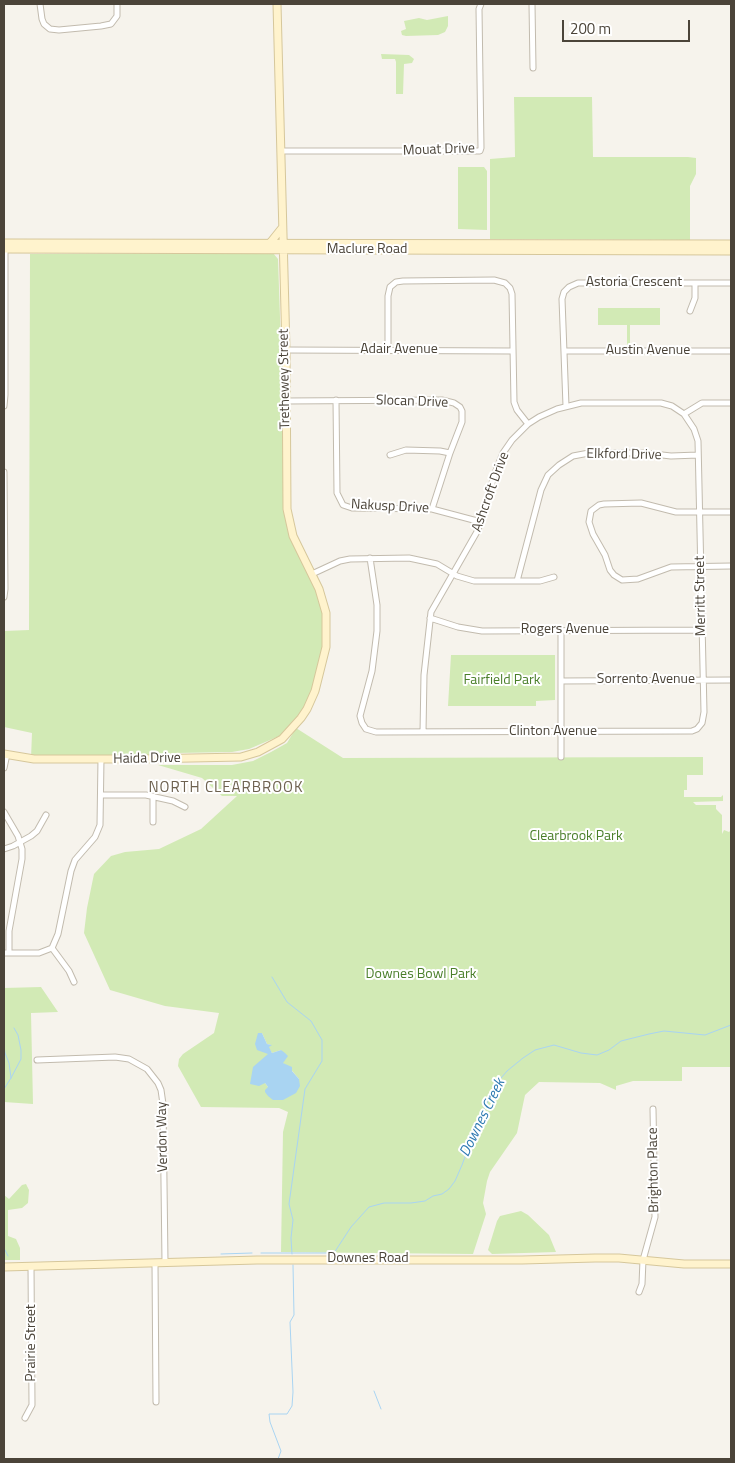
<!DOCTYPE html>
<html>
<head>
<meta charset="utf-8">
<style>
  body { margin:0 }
  #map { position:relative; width:735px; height:1463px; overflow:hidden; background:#f6f3ec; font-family:"Titillium Web",sans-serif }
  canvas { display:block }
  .frame { position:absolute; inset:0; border:5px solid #4b4439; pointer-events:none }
  .scale { position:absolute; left:562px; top:20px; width:128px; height:22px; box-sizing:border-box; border:2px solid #4b4439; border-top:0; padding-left:6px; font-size:15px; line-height:18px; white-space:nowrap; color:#4b4439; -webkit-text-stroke:4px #fff; paint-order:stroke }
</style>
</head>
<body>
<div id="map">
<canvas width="735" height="1463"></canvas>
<div class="frame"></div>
<div class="scale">200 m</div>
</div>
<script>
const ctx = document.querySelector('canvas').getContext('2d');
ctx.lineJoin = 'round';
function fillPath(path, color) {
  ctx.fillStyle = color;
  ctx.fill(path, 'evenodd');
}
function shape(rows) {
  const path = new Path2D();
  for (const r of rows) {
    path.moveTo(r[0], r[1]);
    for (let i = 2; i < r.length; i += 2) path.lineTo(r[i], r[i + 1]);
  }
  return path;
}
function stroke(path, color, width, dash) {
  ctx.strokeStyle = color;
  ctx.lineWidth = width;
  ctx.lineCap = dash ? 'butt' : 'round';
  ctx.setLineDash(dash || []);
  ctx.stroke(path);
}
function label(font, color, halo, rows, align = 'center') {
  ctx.font = font + ' "Titillium Web",sans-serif';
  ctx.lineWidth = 4;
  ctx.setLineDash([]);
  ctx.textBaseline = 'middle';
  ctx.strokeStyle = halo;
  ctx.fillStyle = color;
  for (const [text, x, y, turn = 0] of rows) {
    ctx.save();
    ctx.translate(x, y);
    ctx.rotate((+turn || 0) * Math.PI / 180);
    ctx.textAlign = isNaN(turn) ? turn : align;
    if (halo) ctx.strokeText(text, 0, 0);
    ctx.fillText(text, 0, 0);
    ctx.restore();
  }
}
fillPath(shape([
  [448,16,448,26,445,32,438,35,406,36,402,35,401,31,406,29,404,21,419,18,427,20],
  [381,54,409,55,414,59,412,63,404,64,403,94,396,94,396,62,395,59,382,59],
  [514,97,592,97,593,157,688,157,696,158,696,174,690,186,690,240,490,239,490,159,515,157],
  [458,167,484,167,487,171,487,230,458,229],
  [273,253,278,259,283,405,284,510,288,532,317,590,324,613,323,646,315,683,305,708,284,734,249,749,232,752,176,753,105,758,31,758,32,733,4,727,4,631,29,630,30,254],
  [598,308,660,308,660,325,630,325,630,347,627,347,627,325,598,325],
  [451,655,555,655,555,700,536,701,536,706,448,706],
  [296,728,343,758,703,757,703,775,687,775,687,790,684,790,684,797,721,797,723,795,723,801,693,802,696,805,716,805,716,809,722,815,722,834,724,830,729,832,731,830,731,1067,682,1067,682,1081,633,1081,616,1086,616,1090,600,1083,539,1082,525,1095,517,1133,490,1172,487,1181,483,1203,486,1214,473,1254,281,1252,283,1132,288,1112,279,1108,201,1107,178,1066,179,1059,183,1054,214,1033,219,1013,165,1006,110,990,84,933,87,908,94,874,111,856,125,852,159,849,201,829,237,796,222,796,202,778,158,765,232,765,253,761,271,752,287,743],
  [258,1033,262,1033,267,1044,271,1045,268,1047,272,1053,281,1050,284,1059,282,1063,288,1066,299,1079,268,1087,265,1083,269,1054],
  [41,987,58,1012,31,1013,33,1104,4,1102,4,988],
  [26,1184,29,1190,28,1203,22,1208,8,1210,8,1236,16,1239,20,1248,20,1260,4,1260,4,1195,9,1199,22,1185],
  [521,1211,528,1215,549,1235,556,1252,492,1254,488,1250,497,1221,500,1216]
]), '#d2eab5');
fillPath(shape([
  [258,1033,262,1033,267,1044,272,1045,269,1047,272,1053,281,1050,285,1053,288,1056,283,1063,292,1067,292,1071,299,1079,300,1086,296,1093,283,1100,273,1100,268,1096,265,1092,265,1090,268,1087,265,1083,259,1086,250,1084,253,1067,268,1054,257,1050,255,1044]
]), '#a9d4f2');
stroke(shape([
  [272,977,287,1002,311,1021,322,1040,322,1061,305,1089,289,1204,293,1220,291,1238,292,1254],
  [4,1045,5,1053,9,1063,11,1078],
  [4,1089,11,1078,21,1059,21,1050,18,1035,14,1028],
  [4,1248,8,1256],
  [261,1253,334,1253,351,1227,369,1207,384,1203,411,1203,425,1201,433,1196,442,1194,449,1189,455,1181,462,1165,477,1124,496,1084,507,1071,523,1058,535,1050,554,1045,581,1053,597,1055,609,1050,621,1041,649,1034,664,1031,705,1035,731,1025],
  [221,1254,252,1253],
  [374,1391,381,1409],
  [278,1459,281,1451,270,1422,269,1414,287,1414,292,1406,293,1392,290,1322,294,1315,293,1265]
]), '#a9d4f2', 1);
const street = shape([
  [40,4,42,19,44,24,50,29,59,30,101,26,111,24,117,16,117,4],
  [532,4,533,68],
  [281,151,480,151,481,148,479,9,481,4],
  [690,311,695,298,695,283],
  [286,350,513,351],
  [388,350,388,296,390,287,396,282,403,281,494,280,505,283,510,288,512,294,514,402,517,410,528,424],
  [564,351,731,351],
  [336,400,337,493,343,505,352,508,432,509,481,522],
  [286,401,442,400,454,403,460,407,462,411,462,422,450,453,432,509],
  [4,406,5,395,5,246],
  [566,406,562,299,564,292,569,287,578,283,731,283],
  [684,414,702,403,731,403],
  [390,455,406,450,440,451,450,453],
  [4,472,5,589,4,597],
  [731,512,676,512,641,503,604,504,599,505,591,511,589,522,593,534,605,555,610,570,614,575,622,580,638,579,671,567,731,566],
  [370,558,377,605,377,631,372,671,360,716,362,723,366,729,376,732,692,731,697,729,702,723,704,712,698,441,694,429,684,414,672,406,661,403,581,403,557,409,539,417,528,424,512,440,503,453,495,473,478,530,431,612,424,675,423,732],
  [312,574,340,561,350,559,409,558,437,564,457,576,474,581,540,581,554,577],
  [517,581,541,490,548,475,559,465,573,456,589,453,645,453,671,456,698,455],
  [430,618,458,627,482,631,702,630],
  [561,630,561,757],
  [561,681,731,680],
  [4,768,7,754],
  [101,795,146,795,173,801,185,807],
  [4,812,18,836,22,849,22,859,9,931,9,952],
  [153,822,153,796],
  [4,849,13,846,31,836,37,831,46,815],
  [52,948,58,934,71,871,75,860,95,837,100,825,101,759],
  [52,948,69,971,74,982],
  [4,953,39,953,52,948],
  [37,1060,115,1057,129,1059,147,1069,158,1083,161,1090,163,1104,165,1262],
  [155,1263,156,1402],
  [639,1292,642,1284,643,1260,655,1217,653,1109],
  [25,1418,32,1405,31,1266]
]);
const secondary = shape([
  [4,243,731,244],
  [270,243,282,228],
  [4,249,731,251],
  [4,754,34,759,142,759,241,757,258,752,282,739,301,718,307,709,315,691,326,647,326,613,319,589,293,536,287,509,286,350,277,4],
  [4,1267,257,1260,522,1260,595,1258,619,1258,684,1264,731,1264]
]);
stroke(street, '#c2bbae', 7);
stroke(secondary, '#d6c79b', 9);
stroke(street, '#fff', 5);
stroke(secondary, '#fff3cd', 7);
label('14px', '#4b4439', '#fff', [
  ["Mouat Drive",439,150,-2],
  ["Maclure Road",367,250],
  ["Astoria Crescent",634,283],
  ["Adair Avenue",399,350],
  ["Austin Avenue",648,351],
  ["Trethewey Street",285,379,-91],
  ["Slocan Drive",412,402,2],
  ["Elkford Drive",624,455,1],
  ["Ashcroft Drive",491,492,-70],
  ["Nakusp Drive",390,507,3],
  ["Merritt Street",701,596,-91],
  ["Rogers Avenue",565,630],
  ["Sorrento Avenue",646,680],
  ["Clinton Avenue",553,732],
  ["Haida Drive",147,759,-1],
  ["Verdon Way",163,1137,-91],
  ["Brighton Place",654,1170,-91],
  ["Downes Road",368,1259],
  ["Prairie Street",32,1343,-90]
]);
label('14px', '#4a7f2a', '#fff', [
  ["Fairfield Park",502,681],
  ["Clearbrook Park",576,837],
  ["Downes Bowl Park",421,975]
]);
ctx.letterSpacing = '1px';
label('15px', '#6e6250', '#fff', [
  ["NORTH CLEARBROOK",226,788]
]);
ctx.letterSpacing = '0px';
label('italic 15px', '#2e7ab2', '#fff', [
  ["Downes Creek",483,1118,-64]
]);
</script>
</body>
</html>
